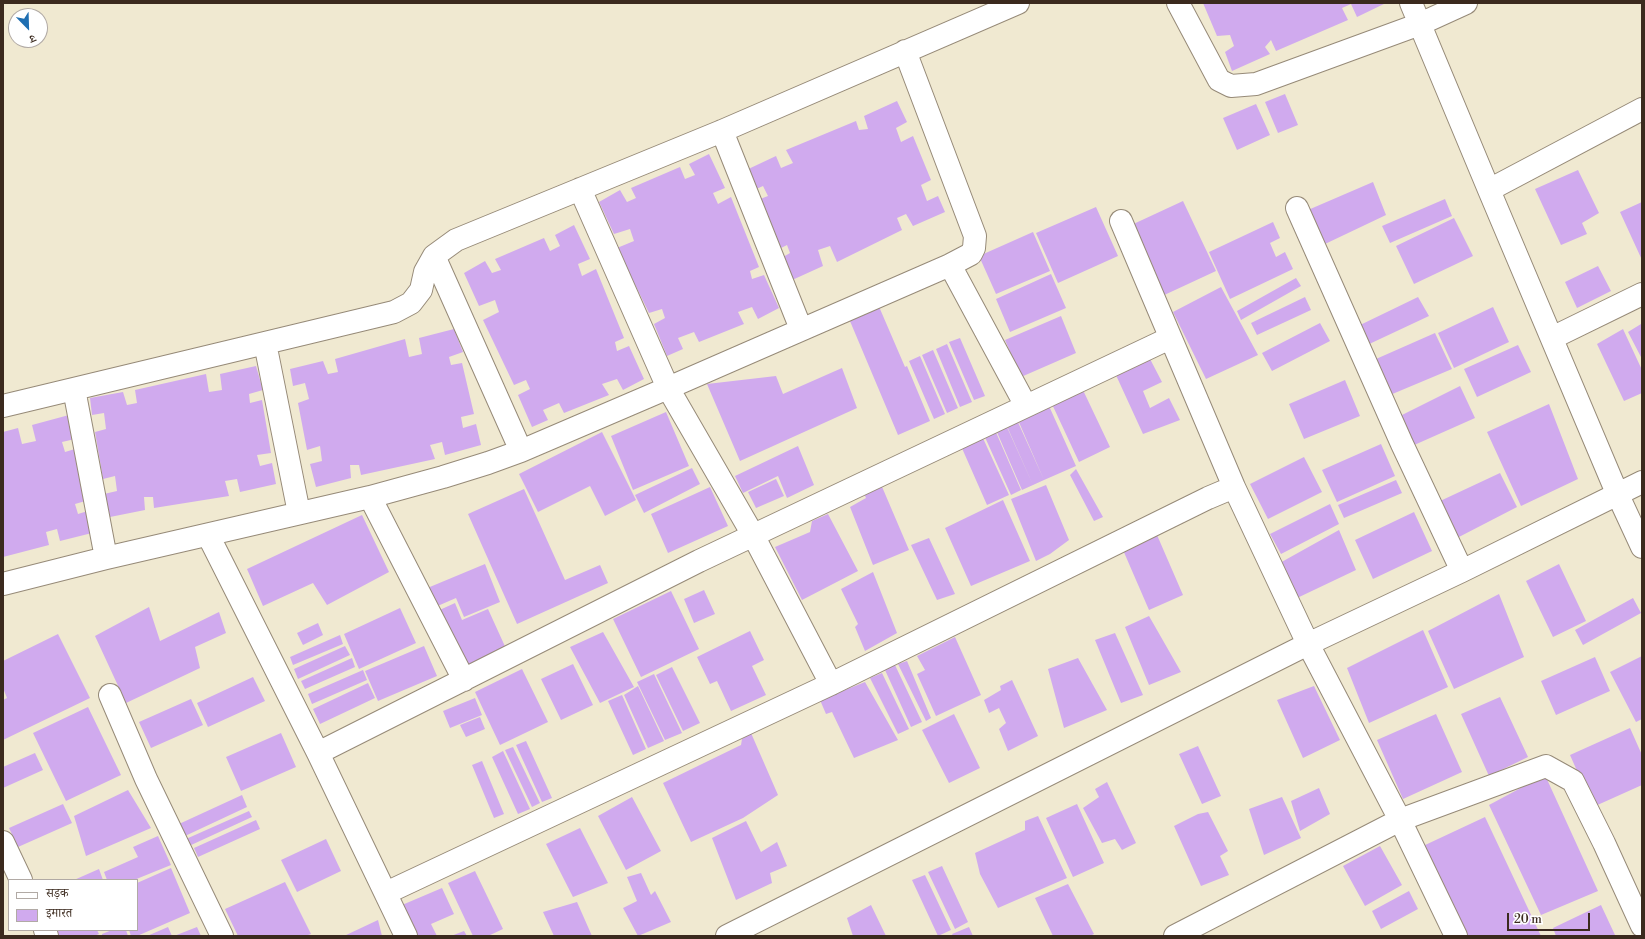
<!DOCTYPE html>
<html>
<head>
<meta charset="utf-8">
<style>
  body { margin:0 }
  #map { position:relative; width:1645px; height:939px; overflow:hidden; background:#f0e9d1; font-family:"Libre Bodoni","Noto Serif Devanagari",serif }
  canvas { display:block }
  .frame { position:absolute; inset:0; border:4px solid #3b2a1e; pointer-events:none }
  .legend { position:absolute; left:8px; top:879px; width:130px; height:52px; box-sizing:border-box; background:#fff; border:1px solid #b1aaa5; margin:0; padding:5px 7px; list-style:none; font-size:12px; color:#3b2a1e }
  .legend li { display:flex; align-items:center; gap:8px; height:20px }
  .legend b { width:20px; border:1px solid #b1aaa5 }
  .north { position:absolute; left:8px; top:8px; width:40px; height:40px; box-sizing:border-box; background:#fff; border:1px solid #b1aaa5; border-radius:50%; rotate:157deg; font-size:11px; font-weight:700; line-height:16px; text-align:center; color:#3b2a1e }
  .north::after { content:''; display:block; margin:auto; width:14px; height:18px; background:#1f6fb2; clip-path:polygon(50% 0,100% 100%,50% 72%,0 100%) }
  .scale { position:absolute; left:1507px; top:913px; width:83px; height:18px; box-sizing:border-box; border:2px solid #3b2a1e; border-top:0; padding-left:5px; font-size:12px; line-height:14px; white-space:nowrap; color:#3b2a1e; -webkit-text-stroke:3px #fff; paint-order:stroke }
</style>
</head>
<body>
<div id="map">
<canvas width="1645" height="939"></canvas>
<div class="frame"></div>
<ul class="legend">
<li><b style="height:5px;background:#fff"></b>सड़क</li>
<li><b style="height:11px;background:#d0aaee"></b>इमारत</li>
</ul>
<div class="north">उ</div>
<div class="scale">20 m</div>
</div>
<script>
const ctx = document.querySelector('canvas').getContext('2d');
ctx.lineJoin = 'round';
function fillPath(path, color) {
  ctx.fillStyle = color;
  ctx.fill(path, 'evenodd');
}
function shape(rows) {
  const path = new Path2D();
  for (const r of rows) {
    path.moveTo(r[0], r[1]);
    for (let i = 2; i < r.length; i += 2) path.lineTo(r[i], r[i + 1]);
  }
  return path;
}
function stroke(path, color, width, dash) {
  ctx.strokeStyle = color;
  ctx.lineWidth = width;
  ctx.lineCap = dash ? 'butt' : 'round';
  ctx.setLineDash(dash || []);
  ctx.stroke(path);
}
fillPath(shape([
  [1203,3,1386,3,1357,17,1351,4,1342,8,1348,20,1276,51,1271,40,1265,47,1270,54,1232,71,1225,52,1234,46,1230,35,1217,36],
  [1285,94,1298,125,1278,133,1265,102],
  [897,101,907,122,896,128,901,142,913,136,931,180,921,185,927,201,938,196,945,212,913,226,906,214,897,218,902,230,837,262,830,246,818,250,823,266,790,281,778,260,790,253,787,245,777,250,755,201,768,196,763,186,752,191,742,172,776,156,781,168,793,163,786,150,856,121,859,130,868,129,864,116],
  [1256,104,1270,135,1237,150,1223,118],
  [709,154,725,188,713,193,718,204,731,197,759,267,750,271,752,279,764,275,779,308,758,319,752,307,738,312,744,324,699,342,694,332,678,338,683,349,667,356,654,324,665,318,662,309,649,313,617,248,634,241,630,229,614,234,599,202,620,190,627,202,636,198,631,188,680,167,685,179,695,175,689,164],
  [1578,170,1599,213,1582,223,1587,234,1561,245,1535,189],
  [1373,182,1386,215,1325,244,1308,210],
  [1445,199,1452,216,1390,243,1382,226],
  [1183,201,1216,271,1160,297,1127,227],
  [1642,202,1642,260,1620,212],
  [1096,207,1118,256,1058,283,1036,233],
  [1454,218,1473,256,1414,284,1396,246],
  [1273,222,1280,238,1270,243,1276,257,1285,252,1293,269,1230,299,1209,252],
  [574,225,590,259,578,264,582,276,596,269,624,338,615,342,617,351,629,346,644,379,623,390,617,379,602,384,609,395,564,413,559,403,543,410,548,420,532,427,518,395,530,389,526,380,514,385,483,320,499,312,495,300,479,306,464,273,485,261,492,273,501,270,495,259,544,238,550,251,560,246,555,235],
  [1033,232,1050,271,996,294,979,256],
  [1598,266,1611,291,1577,308,1565,282],
  [1051,274,1066,308,1010,332,996,299],
  [1296,278,1301,286,1241,320,1237,311],
  [1221,287,1258,355,1206,379,1173,312],
  [1305,297,1311,310,1257,335,1251,323],
  [1418,297,1429,316,1365,346,1356,327],
  [877,302,905,367,907,366,930,421,898,435,847,314],
  [1493,307,1509,342,1454,368,1438,333],
  [1061,316,1076,353,1021,377,1005,340],
  [1320,323,1330,341,1272,371,1262,353],
  [1641,324,1642,325,1642,359,1628,332],
  [454,329,463,352,449,357,451,365,462,363,474,414,461,417,463,428,476,424,481,445,445,455,442,442,430,445,435,459,361,475,359,465,350,465,351,478,316,487,310,464,322,461,320,446,307,450,298,403,309,399,305,383,293,386,290,369,323,361,328,374,338,372,335,359,405,339,409,357,422,354,419,338],
  [1623,329,1642,370,1642,393,1624,401,1597,344],
  [1435,333,1452,369,1390,395,1376,359],
  [960,338,985,396,974,400,949,342],
  [947,344,972,402,960,407,936,349],
  [1518,345,1531,372,1477,397,1464,369],
  [933,350,958,408,947,413,922,355],
  [920,356,945,414,934,419,909,361],
  [1149,357,1162,382,1143,391,1150,408,1169,398,1180,420,1143,434,1115,373],
  [256,366,263,390,249,394,250,403,262,400,271,453,257,455,260,466,272,463,276,484,240,492,237,479,225,481,229,496,154,508,153,497,144,497,145,510,110,517,104,494,117,491,115,476,103,479,95,432,106,429,104,413,92,415,90,398,123,392,127,405,137,403,135,390,206,374,209,392,222,390,220,374],
  [842,368,857,408,740,461,707,384,776,376,783,394],
  [1345,380,1360,416,1304,439,1289,404],
  [1460,386,1475,418,1412,446,1398,417],
  [1082,388,1110,447,1079,462,1051,402],
  [1549,404,1578,479,1521,506,1487,432],
  [1049,406,1076,466,1044,480,1018,420],
  [666,412,689,466,633,490,611,436],
  [69,415,75,439,62,442,65,452,75,449,89,500,75,504,78,514,91,510,96,532,60,541,57,529,46,532,49,545,3,557,3,432,18,428,22,444,36,441,32,425],
  [1017,420,1044,480,1033,485,1006,424],
  [1006,425,1033,485,1022,490,996,430],
  [995,430,1021,490,1011,495,984,435],
  [602,432,636,500,605,516,590,486,538,512,519,474],
  [982,436,1009,495,987,505,961,446],
  [1381,444,1395,476,1337,502,1322,470],
  [798,446,814,485,787,498,778,476,743,493,735,476],
  [1304,457,1322,492,1268,519,1250,484],
  [692,468,700,484,644,513,635,495],
  [1076,469,1103,517,1094,521,1070,475],
  [1500,473,1517,507,1457,538,1438,502],
  [776,479,784,496,756,508,748,492],
  [1396,480,1402,493,1344,518,1338,505],
  [880,482,909,550,873,565,850,507,866,498,863,491],
  [1046,485,1069,540,1050,554,1036,561,1011,499],
  [710,487,728,526,668,553,651,514],
  [524,489,565,580,600,565,608,583,517,624,468,514],
  [1003,500,1030,561,971,586,945,528],
  [1330,504,1339,524,1281,554,1270,534],
  [1414,512,1432,551,1373,579,1355,540],
  [828,514,858,571,802,600,775,547,810,532,812,521],
  [362,515,389,572,327,605,313,583,263,606,247,569],
  [1339,530,1356,570,1295,599,1278,564],
  [1157,535,1183,595,1149,610,1123,550],
  [929,538,955,594,937,600,911,545],
  [485,564,500,602,464,617,456,598,433,608,425,589],
  [1559,564,1586,621,1553,637,1526,581],
  [873,572,897,633,865,651,855,627,858,624,841,589],
  [704,590,715,614,694,623,684,599],
  [671,591,699,649,641,677,613,619],
  [1499,594,1524,657,1454,689,1428,631],
  [1633,598,1641,613,1583,645,1575,630],
  [455,603,462,620,488,609,508,653,461,674,433,613],
  [149,607,160,641,219,612,226,633,195,647,200,668,126,703,95,636],
  [400,608,416,643,359,669,344,634],
  [1149,616,1181,672,1149,685,1125,627],
  [318,623,323,635,303,645,297,633],
  [1423,630,1448,687,1369,723,1347,668],
  [750,631,764,660,752,666,766,695,731,711,717,681,710,684,697,657],
  [603,632,634,687,600,703,570,647],
  [1115,633,1143,695,1121,703,1095,640],
  [58,634,90,698,3,740,3,700,7,698,3,688,3,661],
  [340,635,343,644,293,665,290,657],
  [955,637,981,695,936,716,917,674,925,670,917,656],
  [345,646,350,655,298,679,294,669],
  [424,646,437,676,378,701,365,671],
  [1642,656,1642,719,1636,722,1610,672],
  [1595,657,1610,691,1556,715,1541,681],
  [352,658,355,667,305,689,301,681],
  [1078,658,1107,710,1064,728,1048,669],
  [907,661,931,718,926,721,898,664],
  [573,664,593,705,561,720,541,679],
  [895,665,922,722,911,727,885,670],
  [672,667,700,723,683,731,656,675],
  [522,669,548,722,500,745,475,692],
  [363,670,367,680,312,704,308,694],
  [882,673,909,729,898,734,870,678],
  [654,674,682,733,665,740,637,682],
  [253,677,265,701,208,727,197,703],
  [1012,680,1038,736,1008,751,999,729,1006,723,999,708,989,713,984,700,1001,690,1000,686],
  [865,682,898,740,854,758,832,712,826,714,820,700],
  [368,683,375,698,320,724,313,709],
  [638,686,664,741,648,748,624,695],
  [1314,686,1340,740,1303,758,1277,700],
  [622,695,646,749,633,755,608,701],
  [1500,697,1528,757,1489,776,1461,714],
  [475,698,482,715,450,728,443,711],
  [191,699,203,725,151,748,139,722],
  [88,707,121,775,66,801,33,733],
  [954,714,980,768,949,783,922,730],
  [1436,714,1462,772,1403,799,1377,740],
  [480,717,485,729,466,737,460,725],
  [1630,728,1642,755,1642,785,1593,807,1570,755],
  [281,733,296,767,241,791,226,757],
  [751,733,778,795,743,818,691,842,663,783,741,745,742,739],
  [526,741,552,798,542,802,516,745],
  [1198,746,1221,796,1202,804,1179,754],
  [513,747,540,803,532,807,505,750],
  [503,751,530,809,518,814,492,757],
  [35,753,43,770,3,788,3,767],
  [482,761,504,814,494,818,472,765],
  [1545,775,1598,891,1541,915,1489,805],
  [1107,782,1136,843,1122,850,1115,839,1102,843,1083,808,1099,797,1095,789],
  [1319,788,1330,814,1300,831,1291,801],
  [128,790,151,828,86,856,74,816],
  [242,795,247,807,185,836,179,824],
  [632,797,661,851,626,870,598,816],
  [1282,797,1301,838,1264,855,1249,809],
  [63,804,72,823,18,847,9,828],
  [1077,804,1104,863,1073,877,1046,818],
  [249,811,252,817,189,846,186,839],
  [1208,812,1228,851,1220,856,1229,875,1201,886,1174,826,1198,814],
  [1038,816,1067,878,998,908,980,874,975,853,1025,830,1025,821],
  [1485,817,1541,936,1464,936,1423,846],
  [256,820,260,829,198,857,194,848],
  [746,821,761,852,777,842,787,866,770,873,772,883,736,900,712,838],
  [580,828,608,883,573,897,546,844],
  [158,836,171,865,134,880,107,880,104,872,138,857,133,847],
  [326,839,341,871,297,892,281,860],
  [1380,846,1402,885,1365,906,1343,866],
  [942,866,968,922,955,929,928,872],
  [171,868,190,913,137,936,131,936,129,930,137,930,137,883],
  [99,869,103,880,74,880],
  [475,871,503,929,488,936,473,936,448,883],
  [641,873,651,895,655,891,671,922,638,936,623,908,637,901,627,877],
  [925,875,951,930,938,936,912,880],
  [285,882,311,934,305,936,238,936,225,909],
  [1068,884,1094,934,1090,936,1053,936,1035,898],
  [442,888,454,914,431,924,437,936,417,936,402,905],
  [1409,891,1418,909,1381,929,1372,911],
  [577,902,592,936,554,936,543,912],
  [871,905,886,936,853,936,847,918],
  [1601,905,1615,935,1556,936,1553,928],
  [378,920,382,936,344,936],
  [168,927,172,936,147,936],
  [197,927,201,936,174,936],
  [969,927,973,936,953,936,952,934],
  [59,930,97,930,99,934,94,936,58,936,56,931],
  [112,930,126,930,128,936,102,936,102,934],
  [464,931,467,936,451,936]
]), '#d0aaee');
const minor = shape([
  [1178,3,1219,80,1231,86,1256,84,1420,24,1466,3],
  [1411,3,1489,190,1617,493,1642,547],
  [722,131,801,329],
  [580,189,668,388,753,535,831,684],
  [1489,190,1642,109],
  [1297,208,1402,444,1462,571],
  [1121,221,1234,487,1308,644,1400,820,1546,766,1573,781,1604,843,1642,926],
  [434,256,521,451],
  [950,265,1026,406],
  [1552,338,1642,294],
  [265,343,299,513],
  [74,389,106,558],
  [3,406,394,312,411,303,421,290,425,272,434,256,456,240,722,131,1018,3],
  [370,497,464,680],
  [208,535,318,753,406,936],
  [3,584,106,558,370,497,443,477,488,463,521,451,668,388,950,265,971,254,974,248,975,236,905,51],
  [110,695,146,779,222,936],
  [318,753,699,561,1170,338],
  [3,842,21,880],
  [386,893,831,684,1208,498,1234,487],
  [45,930,47,936],
  [727,936,1308,644,1462,571,1642,482],
  [1175,936,1400,820,1456,936]
]);
stroke(minor, '#968a78', 24);
stroke(minor, '#fff', 22);
</script>
</body>
</html>
